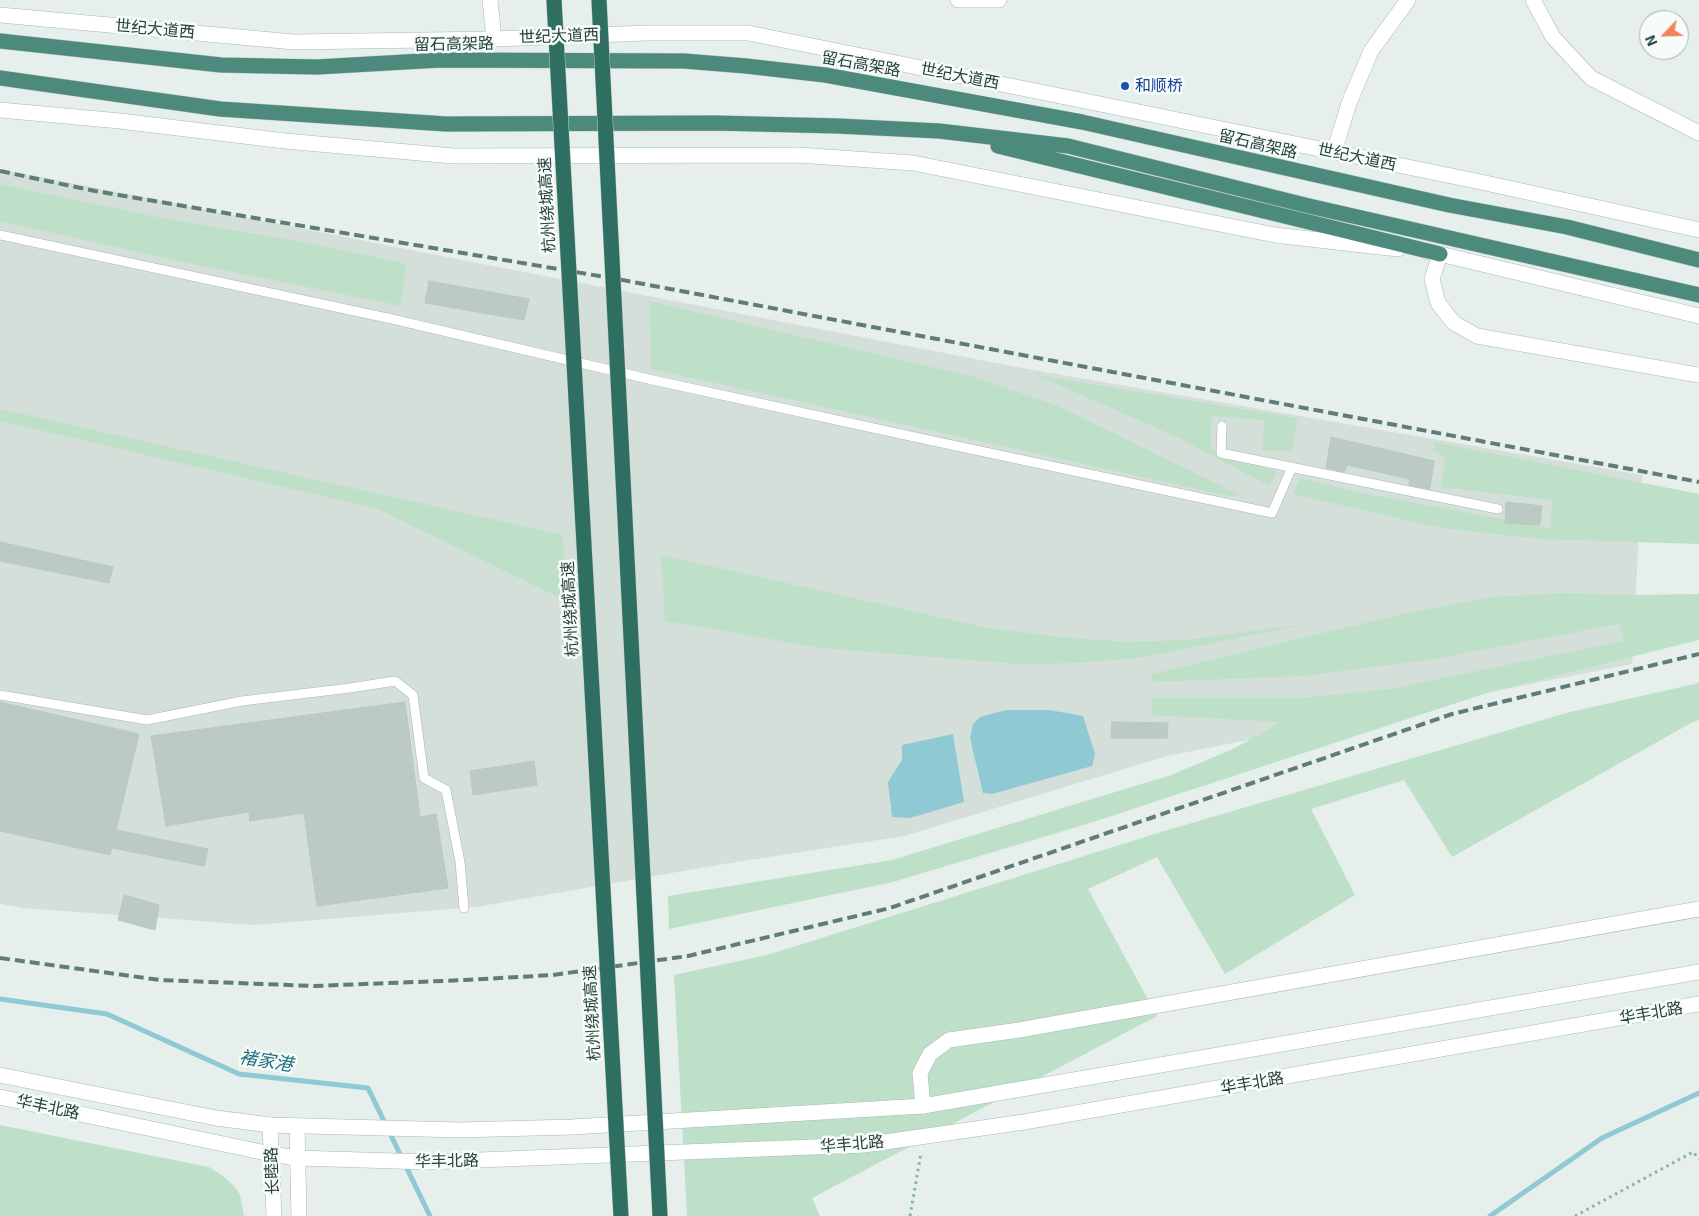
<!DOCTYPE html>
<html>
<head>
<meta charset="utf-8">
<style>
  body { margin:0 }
  #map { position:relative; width:1699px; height:1216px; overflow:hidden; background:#e6efeb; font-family:"Exo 2",sans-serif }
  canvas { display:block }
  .north { position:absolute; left:1639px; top:10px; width:50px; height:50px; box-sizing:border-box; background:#f7fbf9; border:1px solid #a3b1ad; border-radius:50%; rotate:246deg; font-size:14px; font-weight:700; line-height:20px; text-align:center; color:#24423a }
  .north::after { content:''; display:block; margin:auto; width:18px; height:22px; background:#f4845f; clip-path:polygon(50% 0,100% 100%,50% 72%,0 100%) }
</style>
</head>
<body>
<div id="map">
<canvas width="1699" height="1216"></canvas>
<div class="north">N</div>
</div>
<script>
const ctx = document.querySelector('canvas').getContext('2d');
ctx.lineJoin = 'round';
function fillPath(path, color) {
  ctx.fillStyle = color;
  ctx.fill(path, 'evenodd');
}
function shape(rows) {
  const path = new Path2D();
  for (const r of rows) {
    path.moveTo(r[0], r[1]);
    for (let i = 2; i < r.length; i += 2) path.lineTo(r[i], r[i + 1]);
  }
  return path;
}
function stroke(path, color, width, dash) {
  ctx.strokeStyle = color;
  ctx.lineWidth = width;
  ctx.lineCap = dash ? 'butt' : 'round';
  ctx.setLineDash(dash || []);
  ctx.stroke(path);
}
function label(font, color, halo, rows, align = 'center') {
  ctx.font = font + ' "Exo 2","Noto Sans SC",sans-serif';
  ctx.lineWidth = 5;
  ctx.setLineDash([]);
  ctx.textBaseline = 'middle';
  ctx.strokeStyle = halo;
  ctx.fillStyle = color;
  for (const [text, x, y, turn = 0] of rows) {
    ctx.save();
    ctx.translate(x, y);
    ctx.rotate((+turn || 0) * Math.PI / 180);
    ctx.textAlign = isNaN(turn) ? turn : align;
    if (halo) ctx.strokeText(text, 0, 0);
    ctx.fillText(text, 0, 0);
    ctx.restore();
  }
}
fillPath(shape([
  [0,169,467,261,1022,368,1642,475,1632,664,1167,756,904,836,718,865,476,907,254,925,22,908,0,904]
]), '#d4dfda');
fillPath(shape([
  [0,184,152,216,324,246,406,264,401,306,173,260,0,221],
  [649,301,974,377,1056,405,1240,495,1229,496,651,369],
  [1036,375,1297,418,1292,451,1262,450,1264,420,1212,416,1210,448,1277,472,1269,486,1179,438],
  [0,409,563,535,566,601,378,509,0,421],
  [1434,442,1699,494,1699,544,1540,539,1441,528,1293,494,1300,478,1352,491,1550,528,1552,500,1441,487,1445,457,1433,451],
  [661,555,988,628,1061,637,1126,642,1185,640,1306,624,1145,657,1080,663,1018,664,822,648,665,621],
  [1562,593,1632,595,1699,594,1699,640,1487,693,1090,823,893,882,669,929,668,896,892,860,1171,775,1235,748,1281,722,1151,715,1152,698,1301,698,1389,689,1624,641,1619,624,1428,660,1303,676,1152,682,1152,674,1411,612,1494,597],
  [1699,683,1699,720,1693,722,1452,857,1404,780,1311,809,1355,895,1225,974,1157,857,1088,889,1157,1016,812,1198,820,1216,687,1216,674,975,767,955,1161,832,1570,712],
  [0,1125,209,1167,223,1176,235,1187,240,1195,244,1216,0,1216]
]), '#bfe0c8');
fillPath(shape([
  [1006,710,1049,710,1083,716,1095,754,1092,766,992,794,983,793,970,738,973,724,980,717],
  [953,734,964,802,910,818,892,817,888,782,902,760,902,745]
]), '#8ec9d4');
stroke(shape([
  [0,999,107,1014,239,1074,368,1088,430,1216],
  [1490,1216,1602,1138,1699,1093]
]), '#8ec9d4', 5);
const building = shape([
  [429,281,529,299,524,320,425,303,429,281],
  [1331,437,1434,461,1430,489,1409,485,1410,479,1347,465,1344,472,1326,468,1331,437],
  [1506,502,1542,506,1540,525,1505,523,1506,502],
  [0,542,113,567,109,583,0,561,0,542],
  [0,702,139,734,116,830,208,849,204,866,112,848,110,855,0,831,0,702],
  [405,702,420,817,436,814,448,888,317,906,304,813,250,821,249,812,166,826,151,736,405,702],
  [1112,722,1168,723,1167,738,1111,738,1112,722],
  [534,761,537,785,473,795,470,771,534,761],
  [124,895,159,905,155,930,118,920,124,895]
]);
fillPath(building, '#bbcac4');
stroke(building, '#b8c9c2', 1);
const service = shape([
  [0,235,392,319,653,380,933,441,1272,513,1292,467],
  [1222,426,1221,453,1498,509],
  [0,695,147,720,242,701,350,688,395,681,413,695,424,778,446,790,460,862,464,908]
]);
const minor = shape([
  [490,0,494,39],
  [958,0,999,0],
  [1533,0,1553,37,1591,78,1699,133],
  [1334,152,1349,103,1371,51,1408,0],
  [1440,254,1432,279,1438,303,1454,323,1477,336,1699,375],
  [923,1106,920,1073,930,1054,949,1040,1019,1030,1699,909]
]);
const tertiary = shape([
  [270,1125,274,1216],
  [297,1126,299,1216]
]);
const secondary = shape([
  [0,15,294,42,494,39,646,33,748,33,1100,104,1481,182,1699,230],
  [0,110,120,121,285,141,453,156,798,155,913,163,1275,235,1398,249],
  [1428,252,1440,254,1699,316],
  [0,1075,216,1118,270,1125,459,1130,572,1127,923,1106,1699,972],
  [0,1097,271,1154,297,1158,428,1162,864,1145,1024,1122,1699,1004]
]);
const trunk = shape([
  [0,41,221,65,317,67,440,60,684,61,746,66,825,75,1082,122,1449,205,1567,227,1699,260],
  [0,78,220,109,446,124,715,123,838,126,939,131,1068,146,1309,206,1699,295],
  [998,146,1440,254]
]);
stroke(service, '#a8b8b2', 10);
stroke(minor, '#a8b8b2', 16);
stroke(tertiary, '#a8b8b2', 16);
stroke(secondary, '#a4bbb3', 16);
stroke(trunk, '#c2cac8', 16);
stroke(shape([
  [910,1216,921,1153],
  [1575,1216,1693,1152,1699,1159]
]), '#86b3a5', 3, [2.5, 4]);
stroke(service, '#fff', 9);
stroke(minor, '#fff', 15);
stroke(tertiary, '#fff', 15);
stroke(secondary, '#fff', 15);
stroke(trunk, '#4c8a7c', 15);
stroke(shape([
  [0,171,95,191,617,279,1699,482],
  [0,958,160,980,314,986,466,980,553,975,688,956,890,908,1452,714,1699,654]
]), '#5f7d75', 4, [10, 5]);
const motorwayBridge = shape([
  [554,0,621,1216],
  [599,0,660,1216]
]);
stroke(motorwayBridge, '#c2cac8', 16, []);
stroke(motorwayBridge, '#2f6f62', 15);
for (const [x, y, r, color] of [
  [1125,86,5,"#1a4fb4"]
]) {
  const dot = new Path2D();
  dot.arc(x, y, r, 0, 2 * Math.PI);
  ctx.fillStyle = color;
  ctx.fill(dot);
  stroke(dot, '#f7fbf9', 2);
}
label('16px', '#24423a', '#f7fbf9', [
  ["世纪大道西",155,29,5],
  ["世纪大道西",559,36,-2],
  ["留石高架路",454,44,-1],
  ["留石高架路",861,64,10],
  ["世纪大道西",960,76,11],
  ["留石高架路",1258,144,13],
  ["世纪大道西",1357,157,12],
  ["杭州绕城高速",547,205,-93],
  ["杭州绕城高速",570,609,-93],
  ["杭州绕城高速",592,1013,-93],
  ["华丰北路",1651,1013,-10],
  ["华丰北路",1252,1083,-10],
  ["华丰北路",48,1107,12],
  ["华丰北路",852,1144,-5],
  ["华丰北路",447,1161,-1],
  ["长睦路",272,1171,-92]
]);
label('16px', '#164399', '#f7fbf9', [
  ["和顺桥",1135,86]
], 'left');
label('italic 18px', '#1c6f80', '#f7fbf9', [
  ["褚家港",266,1061,9]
]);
</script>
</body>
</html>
